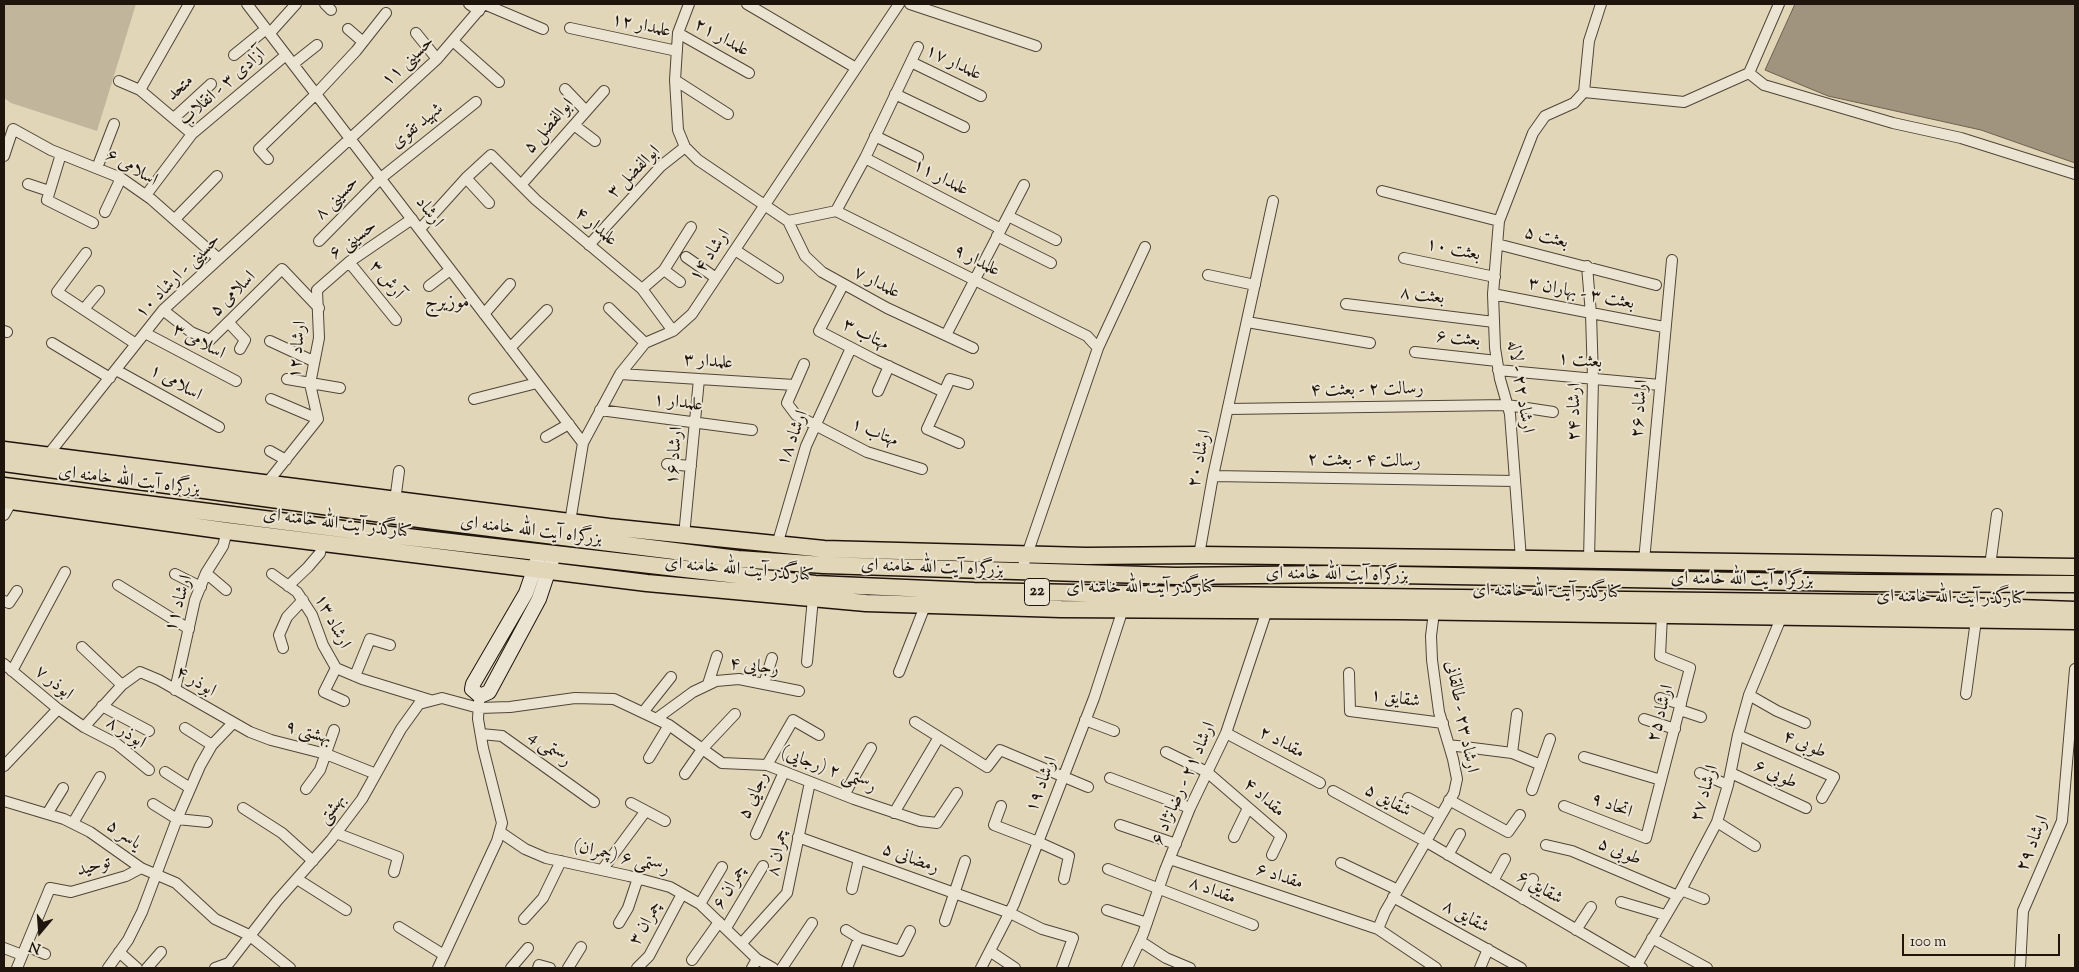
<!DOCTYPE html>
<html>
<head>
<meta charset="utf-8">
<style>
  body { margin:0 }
  #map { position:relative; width:2079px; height:972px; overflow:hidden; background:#e2d6b9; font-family:"Sorts Mill Goudy",serif }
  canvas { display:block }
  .frame { position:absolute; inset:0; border:5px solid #20150c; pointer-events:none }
  .north { position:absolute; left:15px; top:907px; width:50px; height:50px; -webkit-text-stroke:4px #ece4d2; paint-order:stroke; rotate:198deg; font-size:14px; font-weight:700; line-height:20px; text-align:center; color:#20150c }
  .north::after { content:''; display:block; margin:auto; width:18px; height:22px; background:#20150c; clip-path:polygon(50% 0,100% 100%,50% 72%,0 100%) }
  .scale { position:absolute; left:1902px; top:934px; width:158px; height:22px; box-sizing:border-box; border:2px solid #20150c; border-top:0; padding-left:6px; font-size:15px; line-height:18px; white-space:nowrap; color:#20150c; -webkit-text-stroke:4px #ece4d2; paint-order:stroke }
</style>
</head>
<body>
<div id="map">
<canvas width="2079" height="972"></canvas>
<div class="frame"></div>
<div class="north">N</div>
<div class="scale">100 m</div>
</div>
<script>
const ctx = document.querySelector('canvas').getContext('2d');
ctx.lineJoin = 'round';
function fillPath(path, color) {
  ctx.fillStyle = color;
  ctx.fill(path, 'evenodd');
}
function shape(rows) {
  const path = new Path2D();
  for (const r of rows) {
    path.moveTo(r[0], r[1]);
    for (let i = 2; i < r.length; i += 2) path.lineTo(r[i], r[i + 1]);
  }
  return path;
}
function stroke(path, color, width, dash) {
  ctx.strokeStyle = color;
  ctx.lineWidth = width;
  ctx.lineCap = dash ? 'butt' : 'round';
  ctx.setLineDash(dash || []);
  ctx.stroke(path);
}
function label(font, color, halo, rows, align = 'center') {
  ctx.font = font + ' "Sorts Mill Goudy",Amiri,serif';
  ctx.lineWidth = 4;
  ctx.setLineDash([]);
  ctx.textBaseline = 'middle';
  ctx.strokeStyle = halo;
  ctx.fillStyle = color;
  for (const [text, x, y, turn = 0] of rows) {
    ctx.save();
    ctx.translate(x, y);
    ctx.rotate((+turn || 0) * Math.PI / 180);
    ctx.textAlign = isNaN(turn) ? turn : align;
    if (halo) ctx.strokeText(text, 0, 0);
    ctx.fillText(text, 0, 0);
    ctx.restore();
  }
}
fillPath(shape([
  [4,4,136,4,97,131,11,103,4,98]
]), '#c1b59c');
const water = shape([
  [1795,4,2075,4,2075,163,1981,130,1828,96,1765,70,1795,4]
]);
fillPath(water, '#a0947e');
stroke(water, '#6d6150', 1);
const minor = shape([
  [247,4,583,443],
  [325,4,331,10],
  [469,4,479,11],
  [484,4,543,29],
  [689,4,678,33,675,80,678,130,685,147,698,160,788,221,836,211,865,158,918,47],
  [747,4,856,68],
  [910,4,1036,46],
  [570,28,677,51],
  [348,29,363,42],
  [270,33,296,4],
  [416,33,437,59],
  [678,33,749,73],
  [453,41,499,82],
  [234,55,266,29],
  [911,62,981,96],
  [293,64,317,45],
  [1749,73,1764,85,1893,123,1961,138,2075,174],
  [675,80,728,114],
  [119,81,140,90,192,134],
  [565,89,586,111],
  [140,90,189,4],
  [1584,92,1684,102,1749,73,1779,4],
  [895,94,964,127],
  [174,118,211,84],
  [574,125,595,141],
  [875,136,918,157],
  [61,154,47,200,93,223],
  [4,156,13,129,51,150,121,178,151,199,219,259],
  [865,158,1001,229],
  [268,159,259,149,316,94,356,51,386,13],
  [97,168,114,124],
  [466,178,489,203],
  [28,184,49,191],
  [521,185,604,91],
  [1382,191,1499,221],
  [146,195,192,134,286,55],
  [836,211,1087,336,1098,348],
  [105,212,121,178],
  [1008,216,1056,240],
  [175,219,217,176],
  [788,221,805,256,822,272,887,308,973,348],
  [420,229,466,178,491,155,536,200,642,289,673,331],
  [997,236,1051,263],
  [319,241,381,178,476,102],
  [1497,244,1656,285],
  [589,245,661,166,685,147],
  [735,250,778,278],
  [86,253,57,292,136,344],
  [686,257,716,278],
  [1404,258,1495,277],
  [349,262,396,320],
  [1587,266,1591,314,1593,379,1589,560],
  [664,270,680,282],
  [1208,275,1255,285],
  [843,285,819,331,875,360,944,392],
  [429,286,450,270],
  [642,289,664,270,691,227],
  [1493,294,1664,327],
  [1346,304,1494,322],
  [609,308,645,343],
  [84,309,99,291],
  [163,310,191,332,210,340,282,269,319,308],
  [484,314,510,284],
  [1247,322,1370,343],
  [229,323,245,340,240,349],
  [4,331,7,332],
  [145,333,236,381],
  [946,335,1024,185],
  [270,341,313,361],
  [52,343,110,378],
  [510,348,547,310],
  [1415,352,1497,361],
  [804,364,787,403,796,415,867,452,922,469],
  [116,370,219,427],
  [1498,370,1660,385],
  [620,374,794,385],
  [287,379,340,388],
  [878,391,889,366],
  [271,399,318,419],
  [474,399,537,383],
  [1228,409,1507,405,1553,412],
  [600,410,752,430],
  [546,437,569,424],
  [959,443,927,429,950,379,968,384],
  [270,451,286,460],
  [48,455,163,310,437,59,484,4],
  [667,464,691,466],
  [1213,476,1515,481],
  [267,483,318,419,310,384,319,338,317,290,349,262,412,219],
  [395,501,399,471],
  [4,515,12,501],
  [570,522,583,443,620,374,645,343,673,331,692,314,899,4],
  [684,536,699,379],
  [777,545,806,446,851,348],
  [1199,555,1213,476,1273,201],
  [1521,559,1510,414,1500,379,1495,348,1493,294,1499,221,1533,133,1545,116,1574,103,1584,92,1589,41,1601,4],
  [1644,561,1672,260],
  [1990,566,1997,514],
  [1021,572,1098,348,1145,247],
  [206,573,226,590],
  [175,574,201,587],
  [272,574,297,592,312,615,323,645,336,668,362,679,430,700],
  [118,585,189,629],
  [288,586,308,567,320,553,322,543],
  [4,601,9,603,17,591],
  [82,647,122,685],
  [283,648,279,635,287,617,303,600],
  [807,662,813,598],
  [4,664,58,709,84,727,117,744,149,770],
  [336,668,324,692,344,701],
  [12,671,65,572],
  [899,672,925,606],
  [1349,673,1350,711,1443,723],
  [355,676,370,639,390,645],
  [708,684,717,656],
  [764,684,772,658],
  [175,690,195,600,206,573,223,546,227,531],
  [1966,694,1976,620],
  [1749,695,1777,711,1805,723],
  [1660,698,1681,704],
  [102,706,149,731],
  [1680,710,1701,717],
  [644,711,671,677],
  [656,719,693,692,716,681,739,679,799,691],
  [1644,719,1675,729],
  [1085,720,1114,731],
  [915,722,987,767,1000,750,1088,787],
  [84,727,122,685,140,672,159,680,250,732,271,740,326,754,376,774],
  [185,728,212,745],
  [1226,733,1320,783],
  [481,734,502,736,594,802],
  [1738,735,1834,777,1822,798],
  [1449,745,1512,753,1541,765],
  [1166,752,1207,772,1281,836,1272,855],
  [1512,753,1517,714],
  [1584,757,1661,780],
  [649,758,669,725],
  [767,765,793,720,819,735],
  [4,766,58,709],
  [165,772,190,788],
  [1700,773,1728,785],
  [1731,773,1806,808],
  [685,774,703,748,735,714],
  [1110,778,1190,808],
  [306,789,320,770,334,730],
  [1532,790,1550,739],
  [1333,791,1425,841,1642,968],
  [844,795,871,748],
  [1408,798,1440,815],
  [1449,800,1508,832,1520,815],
  [4,801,64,819,90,832,141,868,176,883,215,919,249,935,290,968],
  [631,803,665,821],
  [153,804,177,819,207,822],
  [1001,806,994,825,1038,842,1069,856,1064,879],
  [1564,806,1646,838,1690,668,1660,656,1662,615],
  [243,808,282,833,313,861],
  [894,813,939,737],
  [47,814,63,788],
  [1717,822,1755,846],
  [73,823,100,777],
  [1120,825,1176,844],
  [500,832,525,849,546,858,629,876,670,887,700,904,757,959,773,968],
  [336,833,398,857,394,872],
  [756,834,784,772],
  [798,837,1010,913,1042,929,1073,938,1062,968],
  [1234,837,1248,808],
  [1546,845,1572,851,1678,896],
  [1448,855,1460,834],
  [1170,859,1378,929,1436,968],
  [1341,863,1398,890],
  [1108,869,1253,925],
  [602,870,645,812],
  [297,879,346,910],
  [1493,881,1505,859],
  [852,889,859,859],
  [1681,890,1704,899],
  [1393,897,1521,968],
  [1523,899,1533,879],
  [1621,902,1665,915],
  [700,904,722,867],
  [1107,910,1147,923],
  [524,919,543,898,561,861],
  [945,921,965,861],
  [619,923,628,908,638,878],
  [399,927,444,955],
  [726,928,763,866],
  [1378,929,1385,912,1454,793,1457,779,1453,759,1439,712,1432,660,1431,636,1434,612],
  [846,930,859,938,900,951,910,931],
  [1576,930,1591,907],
  [1652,938,1707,968],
  [1140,941,1166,958,1190,968],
  [742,943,787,893,810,782],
  [26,946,45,954],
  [4,948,22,955],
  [119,952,137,968],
  [991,952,1015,968],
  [692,960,719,922],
  [17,968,50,888,71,892,126,876,141,868],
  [108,968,128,940,142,912,177,819,200,766,212,745,233,723],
  [147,968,161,952],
  [215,968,229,963,277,901,331,840,362,799,401,729,419,704,442,698,479,708,510,707,575,698,614,699,669,725,722,763,767,765,854,799,920,821,937,823,957,793],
  [438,968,497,841,502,823,483,748,478,719,479,702],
  [511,968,528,948],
  [538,968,539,965,550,968],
  [568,968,581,947],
  [637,968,649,956,682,894],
  [752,968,757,959],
  [782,968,812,923],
  [847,968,859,938],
  [981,968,1014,904,1094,698,1123,609],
  [1127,968,1143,934,1165,870,1190,808,1226,733,1267,610],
  [1480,968,1488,949],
  [1635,968,1681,890,1717,822,1728,785,1738,735,1749,695,1781,618],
  [2020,968,2023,911,2062,821,2075,669]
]);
const secondary = shape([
  [537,561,526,593,473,684,472,689,480,696,489,692,539,599,554,554]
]);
const trunk = shape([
  [4,450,609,527,824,549,1086,556,1199,555,1535,559,2075,567],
  [4,463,427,520,738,559,824,565,1176,576,1339,574,1857,583,2075,584],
  [4,486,390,535,815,584,974,591,1127,594,1876,603,2075,610],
  [4,500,227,531,647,583,866,603,1061,609,1399,611,2075,621]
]);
stroke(minor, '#504537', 12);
stroke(secondary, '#20150c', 16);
stroke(trunk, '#20150c', 19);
stroke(minor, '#ece4d2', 10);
stroke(secondary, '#ece4d2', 14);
stroke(trunk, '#e2d6b9', 16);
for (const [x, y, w] of [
  [1037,592,25]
]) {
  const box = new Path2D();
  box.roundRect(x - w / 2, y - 13.5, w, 27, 4);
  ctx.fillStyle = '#ece4d2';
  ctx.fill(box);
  stroke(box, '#20150c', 1);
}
label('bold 16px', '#20150c', null, [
  ["22",1037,592]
]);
label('18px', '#20150c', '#ece4d2', [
  ["علمدار ۱۲",641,27,12],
  ["علمدار ۲۱",721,39,29],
  ["حسینی ۱۱",409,62,-43],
  ["علمدار ۱۷",953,64,26],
  ["آزادی ۳ - انقلاب",223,88,-41],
  ["متحد",181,89,-43],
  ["شهید تقوی",418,127,-39],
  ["ابوالفضل ۵",550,127,-49],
  ["اسلامی ۶",131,169,30],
  ["ابوالفضل ۳",635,173,-45],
  ["علمدار ۱۱",940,179,27],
  ["حسینی ۸",338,199,-45],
  ["ارشاد",428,213,53],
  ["علمدار ۴",595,228,40],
  ["بعثت ۵",1546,239,14],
  ["حسینی ۶",354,241,-36],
  ["بعثت ۱۰",1453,251,12],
  ["ارشاد ۱۴",711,256,-56],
  ["علمدار ۹",976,262,27],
  ["حسینی - ارشاد ۱۰",179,277,-45],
  ["آرش ۳",385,281,51],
  ["علمدار ۷",876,284,27],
  ["اسلامی ۵",234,295,-45],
  ["بعثت ۳ - بهاران ۳",1581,295,11],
  ["بعثت ۸",1422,297,7],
  ["مهتاب ۳",865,336,27],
  ["بعثت ۶",1458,340,6],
  ["اسلامی ۳",198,343,28],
  ["ارشاد ۱۲",299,350,-84],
  ["بعثت ۱",1580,362,5],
  ["علمدار ۳",708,363,4],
  ["اسلامی ۱",175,384,29],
  ["ارشاد ۲۲ - لاله",1519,387,81],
  ["رسالت ۲ - بعثت ۴",1367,391,-1],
  ["علمدار ۱",678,404,7],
  ["ارشاد ۲۶",1641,409,-85],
  ["ارشاد ۲۴",1576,412,-89],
  ["مهتاب ۱",874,434,22],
  ["ارشاد ۱۸",794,439,-69],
  ["ارشاد ۱۶",676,456,-85],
  ["ارشاد ۲۰",1201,459,-78],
  ["رسالت ۴ - بعثت ۲",1364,462,1],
  ["بزرگراه آیت الله خامنه ای",129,482,7],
  ["کنارگذر آیت الله خامنه ای",337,525,7],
  ["بزرگراه آیت الله خامنه ای",531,532,7],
  ["بزرگراه آیت الله خامنه ای",932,569,2],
  ["کنارگذر آیت الله خامنه ای",739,571,5],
  ["بزرگراه آیت الله خامنه ای",1337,576,1],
  ["بزرگراه آیت الله خامنه ای",1742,581,1],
  ["کنارگذر آیت الله خامنه ای",1141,589],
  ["کنارگذر آیت الله خامنه ای",1547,593,1],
  ["کنارگذر آیت الله خامنه ای",1951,599,1],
  ["ارشاد ۱۱",180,604,-73],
  ["ارشاد ۱۳",331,622,63],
  ["رجایی ۴",754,668,7],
  ["ابوذر ۴",195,683,30],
  ["ابوذر ۷",53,684,39],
  ["شقایق ۱",1395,700,8],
  ["ارشاد ۲۵",1662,714,-75],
  ["ارشاد ۲۳ - طالقانی",1460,717,79],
  ["ابوذر ۸",125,734,33],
  ["بهشتی ۹",308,734,16],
  ["مقداد ۲",1281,744,28],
  ["طوبی ۴",1804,746,24],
  ["رستمی 4",549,750,36],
  ["رستمی ۲ (رجایی)",828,771,21],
  ["طوبی ۶",1775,776,25],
  ["ارشاد ۲۱ - رضانژاد ۶",1185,784,-66],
  ["ارشاد ۱۹",1043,785,-69],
  ["ارشاد ۲۷",1706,794,-73],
  ["رجایی ۵",755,796,-66],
  ["مقداد ۴",1263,799,41],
  ["شقایق ۵",1387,802,29],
  ["اتحاد ۹",1611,807,21],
  ["بهشتی",333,810,-53],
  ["یاسر ۵",123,836,35],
  ["ارشاد ۲۹",2034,844,-68],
  ["چمران ۸",779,853,-79],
  ["طوبی ۵",1619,853,23],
  ["رستمی ۶ (چمران)",621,859,14],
  ["رمضانی ۵",910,860,20],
  ["توحید",94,868,-16],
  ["مقداد ۶",1279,878,18],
  ["چمران ۶",731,888,-59],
  ["شقایق ۶",1539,889,30],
  ["مقداد ۸",1212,892,21],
  ["شقایق ۸",1465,918,29],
  ["چمران ۳",647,924,-60]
]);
label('19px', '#20150c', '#ece4d2', [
  ["موزیرج",447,304]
]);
</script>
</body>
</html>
